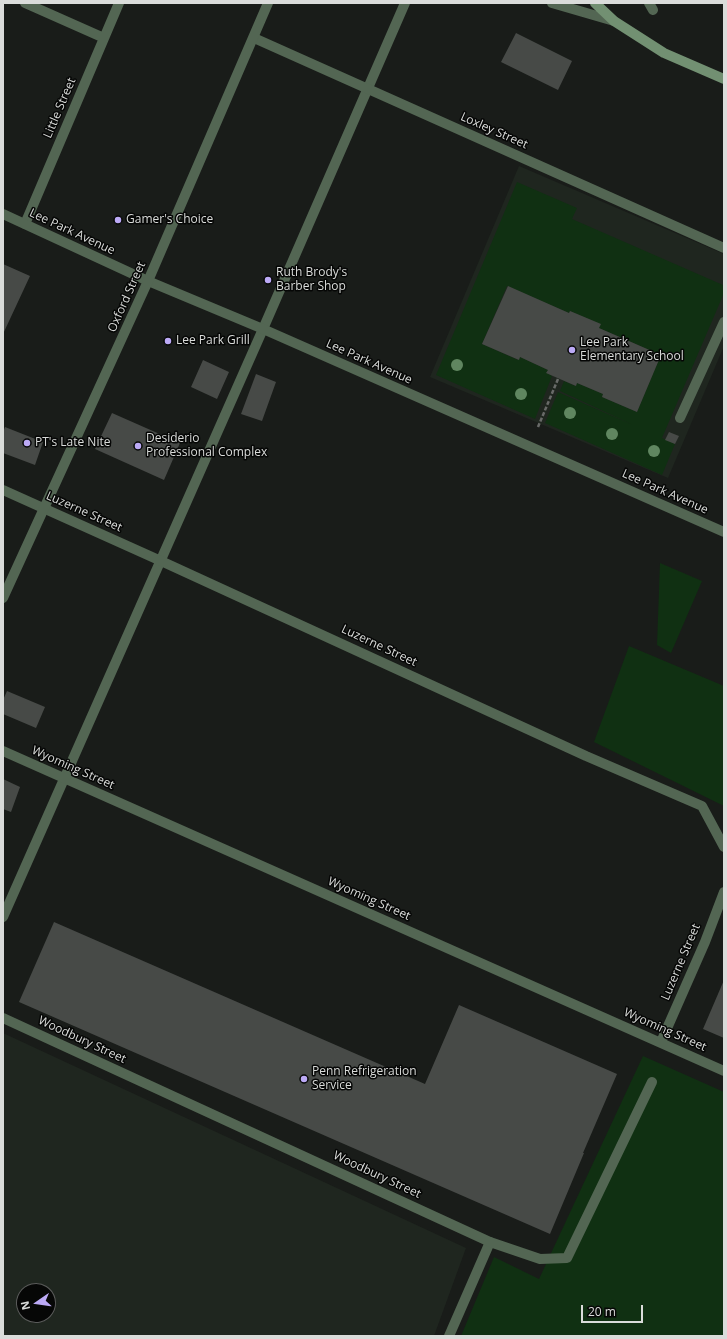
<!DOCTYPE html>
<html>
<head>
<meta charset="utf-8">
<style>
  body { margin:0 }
  #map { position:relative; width:727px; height:1339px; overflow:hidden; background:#191c19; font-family:"Open Sans",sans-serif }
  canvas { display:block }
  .frame { position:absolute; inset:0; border:4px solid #dadcda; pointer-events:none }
  .north { position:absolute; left:16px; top:1283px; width:40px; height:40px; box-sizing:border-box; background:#060706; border:1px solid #5b5c5b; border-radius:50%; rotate:257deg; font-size:11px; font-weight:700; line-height:16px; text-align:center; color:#dadcda }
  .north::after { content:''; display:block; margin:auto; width:14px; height:18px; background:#bcaaf6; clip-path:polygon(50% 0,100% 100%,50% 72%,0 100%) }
  .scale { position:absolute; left:581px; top:1305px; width:62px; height:18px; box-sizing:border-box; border:2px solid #dadcda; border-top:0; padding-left:5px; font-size:12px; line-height:14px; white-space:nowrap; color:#dadcda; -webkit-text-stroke:3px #060706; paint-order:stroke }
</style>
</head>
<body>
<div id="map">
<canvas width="727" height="1339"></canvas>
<div class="frame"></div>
<div class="north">N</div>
<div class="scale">20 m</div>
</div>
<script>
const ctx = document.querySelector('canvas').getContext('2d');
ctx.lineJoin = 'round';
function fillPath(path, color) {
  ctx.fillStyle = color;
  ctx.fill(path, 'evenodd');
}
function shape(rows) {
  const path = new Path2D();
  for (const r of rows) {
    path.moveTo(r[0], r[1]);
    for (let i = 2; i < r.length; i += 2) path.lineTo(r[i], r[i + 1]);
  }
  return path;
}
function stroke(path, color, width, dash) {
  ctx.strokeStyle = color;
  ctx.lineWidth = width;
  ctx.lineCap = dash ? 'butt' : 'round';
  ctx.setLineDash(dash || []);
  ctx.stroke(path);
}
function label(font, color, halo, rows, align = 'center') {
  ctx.font = font + ' "Open Sans",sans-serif';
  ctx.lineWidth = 3;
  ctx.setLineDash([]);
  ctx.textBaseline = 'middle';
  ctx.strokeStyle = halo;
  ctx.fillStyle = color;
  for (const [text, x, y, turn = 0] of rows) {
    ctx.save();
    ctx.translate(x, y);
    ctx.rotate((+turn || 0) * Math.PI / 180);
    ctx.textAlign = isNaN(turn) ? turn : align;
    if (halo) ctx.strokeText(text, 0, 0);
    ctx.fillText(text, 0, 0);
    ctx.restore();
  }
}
fillPath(shape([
  [519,166,724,254,724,346,668,478,430,377],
  [3,1033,466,1248,434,1336,3,1336],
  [24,1291,48,1291,48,1315,24,1315]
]), '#1f261f');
fillPath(shape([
  [517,182,577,208,572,219,723,285,724,287,724,293,662,438,675,444,662,475,545,423,558,392,633,425,560,391,564,381,575,386,577,383,603,394,602,397,637,412,661,355,599,328,600,324,570,311,569,313,507,286,482,344,518,360,520,357,548,370,547,373,552,376,535,419,436,375],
  [660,563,702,581,671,653,657,645],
  [629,646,724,686,724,806,594,742],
  [643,1056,724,1092,724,1336,461,1336,494,1257,539,1279]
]), '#103012');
fillPath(shape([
  [516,33,572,61,558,90,501,62],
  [3,264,30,276,3,334],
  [508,286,569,313,570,311,601,324,599,328,661,355,637,412,602,397,603,394,577,383,576,386,546,373,548,370,520,357,519,360,482,344],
  [203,360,229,372,217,399,191,387],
  [256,374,276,382,262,421,241,414],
  [112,413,180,443,164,480,95,449],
  [5,427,43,442,35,465,3,453,3,432],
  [669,432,679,436,675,444,665,440],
  [7,691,45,707,36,728,3,714,3,700],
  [3,779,20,787,11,812,3,809],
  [54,922,425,1084,459,1005,617,1074,583,1153,584,1153,550,1234,19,1002],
  [724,980,724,1038,703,1029]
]), '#474a47');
stroke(shape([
  [538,427,558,379]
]), '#686a68', 2.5, [4, 2]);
stroke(shape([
  [25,3,104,38],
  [649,3,653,10],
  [25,224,119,3],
  [680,418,724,322],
  [3,917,263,329,405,3],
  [449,1336,490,1242]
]), '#536653', 10);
stroke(shape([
  [254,38,724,248],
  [3,214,148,281,263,329,724,532],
  [3,490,161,561,586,756,702,806,724,847],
  [3,751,724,1071],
  [3,1018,490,1242,540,1259,567,1258,652,1082],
  [661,1042,705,942,724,892]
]), '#536653', 10);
stroke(shape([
  [552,3,614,21],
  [3,598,148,281,268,3]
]), '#536653', 10);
stroke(shape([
  [595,3,614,21,664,53,724,79]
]), '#729072', 10);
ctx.fillStyle = '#608660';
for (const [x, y] of [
  [457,365],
  [521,394],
  [570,413],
  [612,434],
  [654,451]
]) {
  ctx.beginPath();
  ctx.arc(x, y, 6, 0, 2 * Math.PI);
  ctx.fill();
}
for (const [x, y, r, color] of [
  [118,220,4,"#bcaaf6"],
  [268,280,4,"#bcaaf6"],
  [168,341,4,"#bcaaf6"],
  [572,350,4,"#bcaaf6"],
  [27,443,4,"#bcaaf6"],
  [138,446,4,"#bcaaf6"],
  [304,1079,4,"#bcaaf6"]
]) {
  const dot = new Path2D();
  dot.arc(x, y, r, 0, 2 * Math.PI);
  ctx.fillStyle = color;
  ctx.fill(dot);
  stroke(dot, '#060706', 1.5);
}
label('12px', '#dadcda', '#060706', [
  ["Little Street",60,108,-67],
  ["Loxley Street",494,131,24],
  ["Lee Park Avenue",72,232,25],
  ["Oxford Street",127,297,-66],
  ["Lee Park Avenue",369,362,24],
  ["Lee Park Avenue",665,492,24],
  ["Luzerne Street",84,512,24],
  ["Luzerne Street",379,646,25],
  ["Wyoming Street",73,768,24],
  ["Wyoming Street",369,899,24],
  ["Luzerne Street",681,962,-67],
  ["Wyoming Street",665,1030,24],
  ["Woodbury Street",82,1040,25],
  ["Woodbury Street",377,1175,25]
]);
label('12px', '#dadcda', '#060706', [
  ["Gamer's Choice",126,220],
  ["Ruth Brody's",276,273],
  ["Barber Shop",276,287],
  ["Lee Park Grill",176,341],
  ["Lee Park",580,343],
  ["Elementary School",580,357],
  ["Desiderio",146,439],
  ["Professional Complex",146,453],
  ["PT's Late Nite",35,443],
  ["Penn Refrigeration",312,1072],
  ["Service",312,1086]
], 'left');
</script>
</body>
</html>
